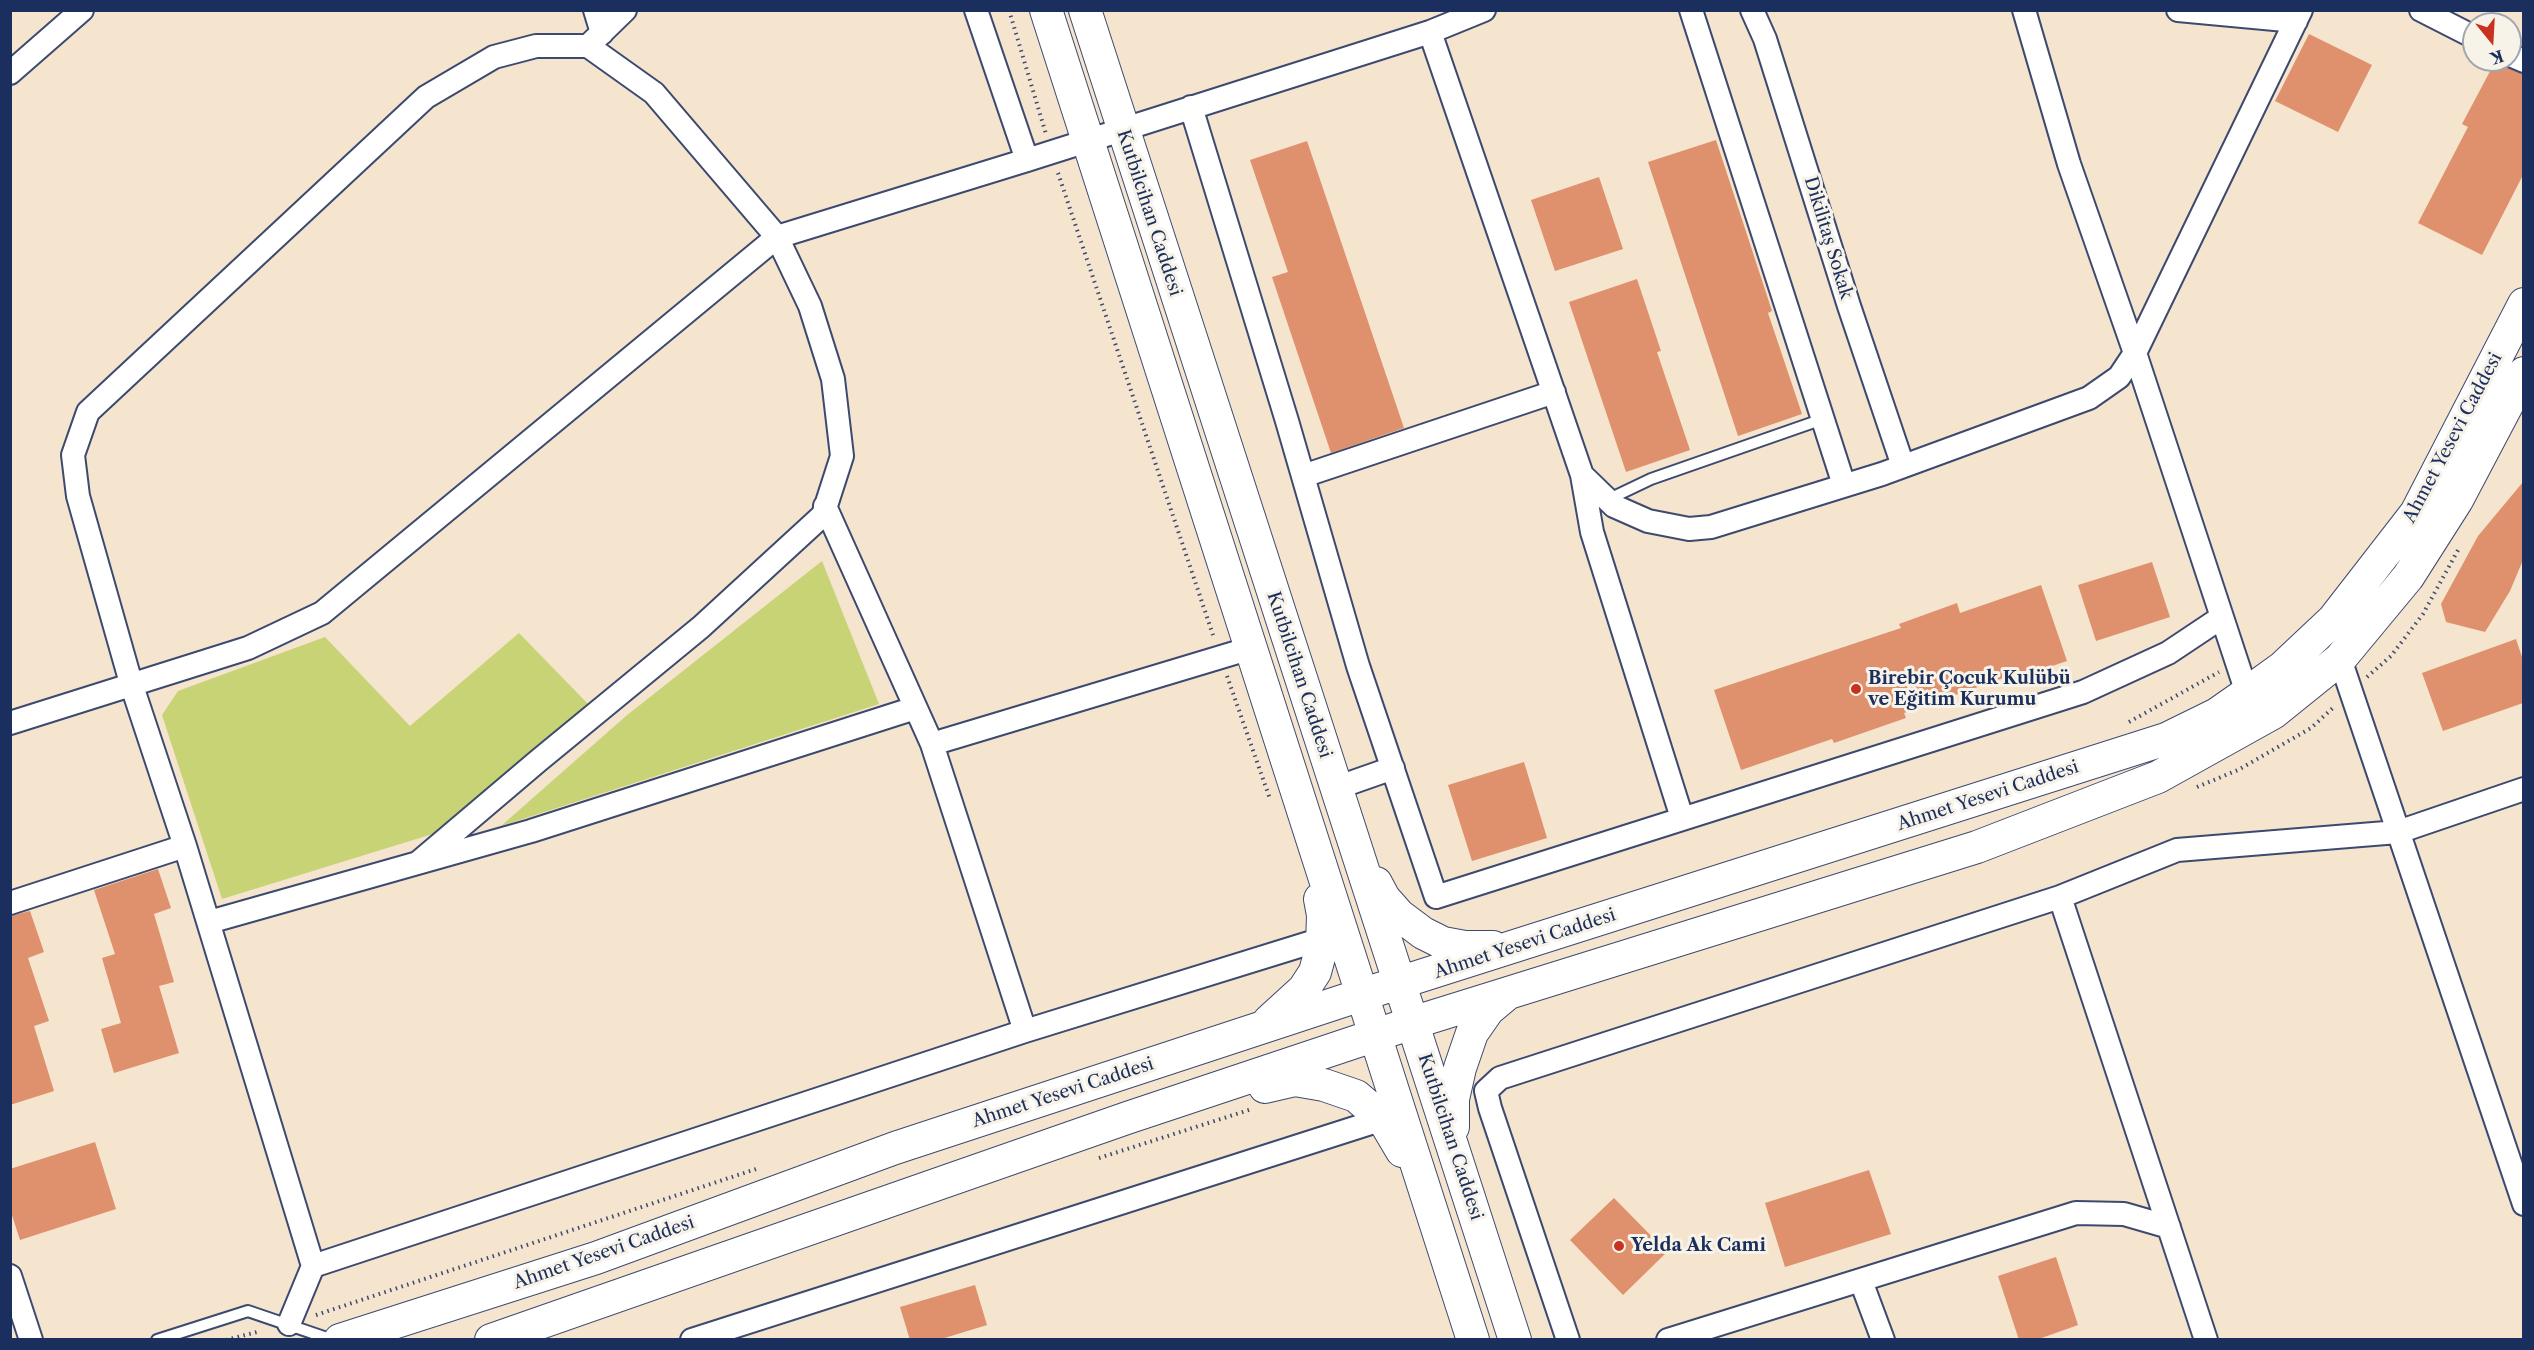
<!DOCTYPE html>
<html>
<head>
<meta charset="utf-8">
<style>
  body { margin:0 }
  #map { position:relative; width:2534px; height:1350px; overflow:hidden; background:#f5e4ce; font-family:"Libre Caslon Text",serif }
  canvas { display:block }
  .frame { position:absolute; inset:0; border:12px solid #1b2f5e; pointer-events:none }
  .north { position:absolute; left:2462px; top:12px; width:60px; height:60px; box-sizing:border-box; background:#f7f3e8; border:2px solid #9fa5b1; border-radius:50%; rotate:162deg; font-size:16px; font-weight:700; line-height:24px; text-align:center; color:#1b2f5e }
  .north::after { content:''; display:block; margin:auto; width:21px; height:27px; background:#c8321e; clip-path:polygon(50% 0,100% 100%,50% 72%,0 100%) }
</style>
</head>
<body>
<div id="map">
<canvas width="2534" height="1350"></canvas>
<div class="frame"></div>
<div class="north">K</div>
</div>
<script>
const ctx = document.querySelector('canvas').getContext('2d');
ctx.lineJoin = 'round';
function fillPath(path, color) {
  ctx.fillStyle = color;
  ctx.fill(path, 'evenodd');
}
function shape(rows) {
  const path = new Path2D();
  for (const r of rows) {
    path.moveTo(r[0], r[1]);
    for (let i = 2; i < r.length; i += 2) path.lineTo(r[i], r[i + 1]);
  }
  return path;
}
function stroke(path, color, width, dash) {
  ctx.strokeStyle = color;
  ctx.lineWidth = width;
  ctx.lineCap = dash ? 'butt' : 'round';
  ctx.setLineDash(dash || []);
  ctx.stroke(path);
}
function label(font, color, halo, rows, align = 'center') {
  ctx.font = font + ' "Libre Caslon Text",serif';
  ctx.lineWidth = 6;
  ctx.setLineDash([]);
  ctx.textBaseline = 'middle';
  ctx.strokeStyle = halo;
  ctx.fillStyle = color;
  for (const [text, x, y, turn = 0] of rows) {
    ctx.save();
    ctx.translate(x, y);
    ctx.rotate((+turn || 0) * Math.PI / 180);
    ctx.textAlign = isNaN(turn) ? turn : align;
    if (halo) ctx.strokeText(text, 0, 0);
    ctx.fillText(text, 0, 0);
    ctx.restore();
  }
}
fillPath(shape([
  [822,561,879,704,501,826,626,716],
  [519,633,589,705,439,832,222,899,162,715,178,691,325,637,410,726]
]), '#c7d374');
fillPath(shape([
  [2309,34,2372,65,2338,132,2275,101],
  [2496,60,2505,67,2523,74,2523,175,2482,255,2418,223,2468,127,2462,124],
  [1716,140,1772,311,1768,313,1802,414,1738,436,1648,162],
  [1307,141,1404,428,1331,453,1272,277,1288,272,1250,160],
  [1599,177,1623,249,1555,271,1531,200],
  [1637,279,1661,351,1657,352,1690,450,1626,472,1569,302],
  [2523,482,2523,560,2510,591,2485,632,2446,622,2441,604,2478,536],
  [2152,562,2170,617,2096,641,2078,585],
  [2041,585,2067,661,2014,679,2012,675,1904,713,1906,718,1834,743,1832,739,1741,770,1714,690,1901,628,1899,624,1957,603,1960,613],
  [2516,639,2523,660,2523,703,2443,731,2422,673],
  [1524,762,1547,838,1472,861,1448,785],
  [158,869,171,908,154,914,174,982,159,986,179,1053,114,1073,101,1029,121,1023,102,958,115,954,94,890],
  [30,911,44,952,28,958,49,1021,34,1026,54,1091,10,1105,10,916],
  [95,1142,116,1209,20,1240,10,1209,10,1169],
  [1869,1170,1891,1234,1785,1267,1765,1203],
  [1614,1198,1667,1252,1623,1295,1570,1240],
  [2056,1257,2078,1325,2036,1340,2019,1340,1998,1276],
  [975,1285,987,1325,938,1340,910,1340,900,1307]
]), '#df906c');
const lane = shape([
  [1607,500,1651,479,1823,419],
  [157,1340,248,1311,333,1340]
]);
const street = shape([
  [595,10,602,33],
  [976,10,1027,160],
  [1691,10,1844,485],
  [1752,10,1765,39,1849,306,1903,466],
  [2024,10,2069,164,2135,353,2247,693],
  [2178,10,2296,21],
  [2421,10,2474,37],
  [1430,32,1582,475,1592,532,1682,818],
  [588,46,625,10],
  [2510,55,2524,61],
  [10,73,82,10],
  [1191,107,1287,421,1358,666,1436,897,2083,692,2168,653,2222,617],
  [1582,475,1614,506,1648,521,1689,529,1711,527,1882,474,2089,398,2119,377,2135,353,2301,10],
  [1303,476,1554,392],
  [825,506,932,744,1025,1031],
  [2340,659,2524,1204],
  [10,723,248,648,322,613,777,237,1027,160,1430,32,1484,10],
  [932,744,1251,648],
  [1336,788,1393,768],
  [2060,897,2206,1340],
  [10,903,185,846],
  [209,922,531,831,915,708],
  [313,1266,1025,1031,1322,939],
  [10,1276,31,1340],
  [1861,1281,1883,1340],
  [289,1324,313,1266,185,846,131,683,78,496,73,455,88,412,426,97,494,57,536,46,588,46,654,93,777,237,810,306,833,379,842,456,823,515,701,627,538,761,419,862],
  [692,1340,1383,1119],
  [1568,1340,1490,1108,1486,1091,1500,1078,2060,897,2177,850,2398,832,2524,789],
  [1668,1340,2076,1213,2124,1214,2169,1227]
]);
const secondary = shape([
  [1046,10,1473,1340],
  [1085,10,1515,1340],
  [1376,883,1384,898,1399,915,1423,933,1443,943,1465,947,1493,947],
  [1269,1021,1304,989,1315,972,1322,946,1323,915,1320,899],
  [1265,1087,1295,1080,1324,1085,1356,1096,1383,1119,1402,1151],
  [1453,1127,1453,1099,1460,1068,1472,1033,1488,1010,1506,995],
  [340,1340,596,1258,895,1148,1367,993,2166,739,2217,714,2247,693,2283,667,2333,620,2416,513,2524,304],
  [491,1340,1127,1118,1412,1023,1977,847,2158,777,2273,713,2340,659,2408,577,2457,500,2524,373]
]);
stroke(lane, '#3c4a6f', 14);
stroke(street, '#3c4a6f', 26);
stroke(secondary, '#3c4a6f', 34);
stroke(shape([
  [1009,10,1046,134],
  [1058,173,1214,638],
  [1227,676,1270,799],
  [2367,677,2391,656,2423,614,2458,550],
  [2129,722,2219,672],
  [2197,787,2238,770,2311,728,2335,706],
  [1099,1158,1252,1109],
  [316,1315,759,1168],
  [226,1340,257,1332]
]), '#3c4a6f', 4, [1.5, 4.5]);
stroke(lane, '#fff', 10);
stroke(street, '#fff', 22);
stroke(secondary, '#fff', 32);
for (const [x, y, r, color] of [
  [1856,689,6,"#c8321e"],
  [1619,1246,6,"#c8321e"]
]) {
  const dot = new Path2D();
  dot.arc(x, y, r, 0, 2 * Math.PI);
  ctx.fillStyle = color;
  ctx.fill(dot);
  stroke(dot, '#f7f3e8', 2);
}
label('18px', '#1b2f5e', '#f7f3e8', [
  ["Kutbilcihan Caddesi",1149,213,72],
  ["Dikilitaş Sokak",1828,238,73],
  ["Ahmet Yesevi Caddesi",2453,438,-62],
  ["Kutbilcihan Caddesi",1299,675,72],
  ["Ahmet Yesevi Caddesi",1988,796,-18],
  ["Ahmet Yesevi Caddesi",1525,944,-18],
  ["Ahmet Yesevi Caddesi",1063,1093,-18],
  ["Kutbilcihan Caddesi",1450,1137,72],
  ["Ahmet Yesevi Caddesi",604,1253,-19]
]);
label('bold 18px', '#1b2f5e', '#f7f3e8', [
  ["Birebir Çocuk Kulübü",1868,679],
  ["ve Eğitim Kurumu",1868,700],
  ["Yelda Ak Cami",1631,1246]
], 'left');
</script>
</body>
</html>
